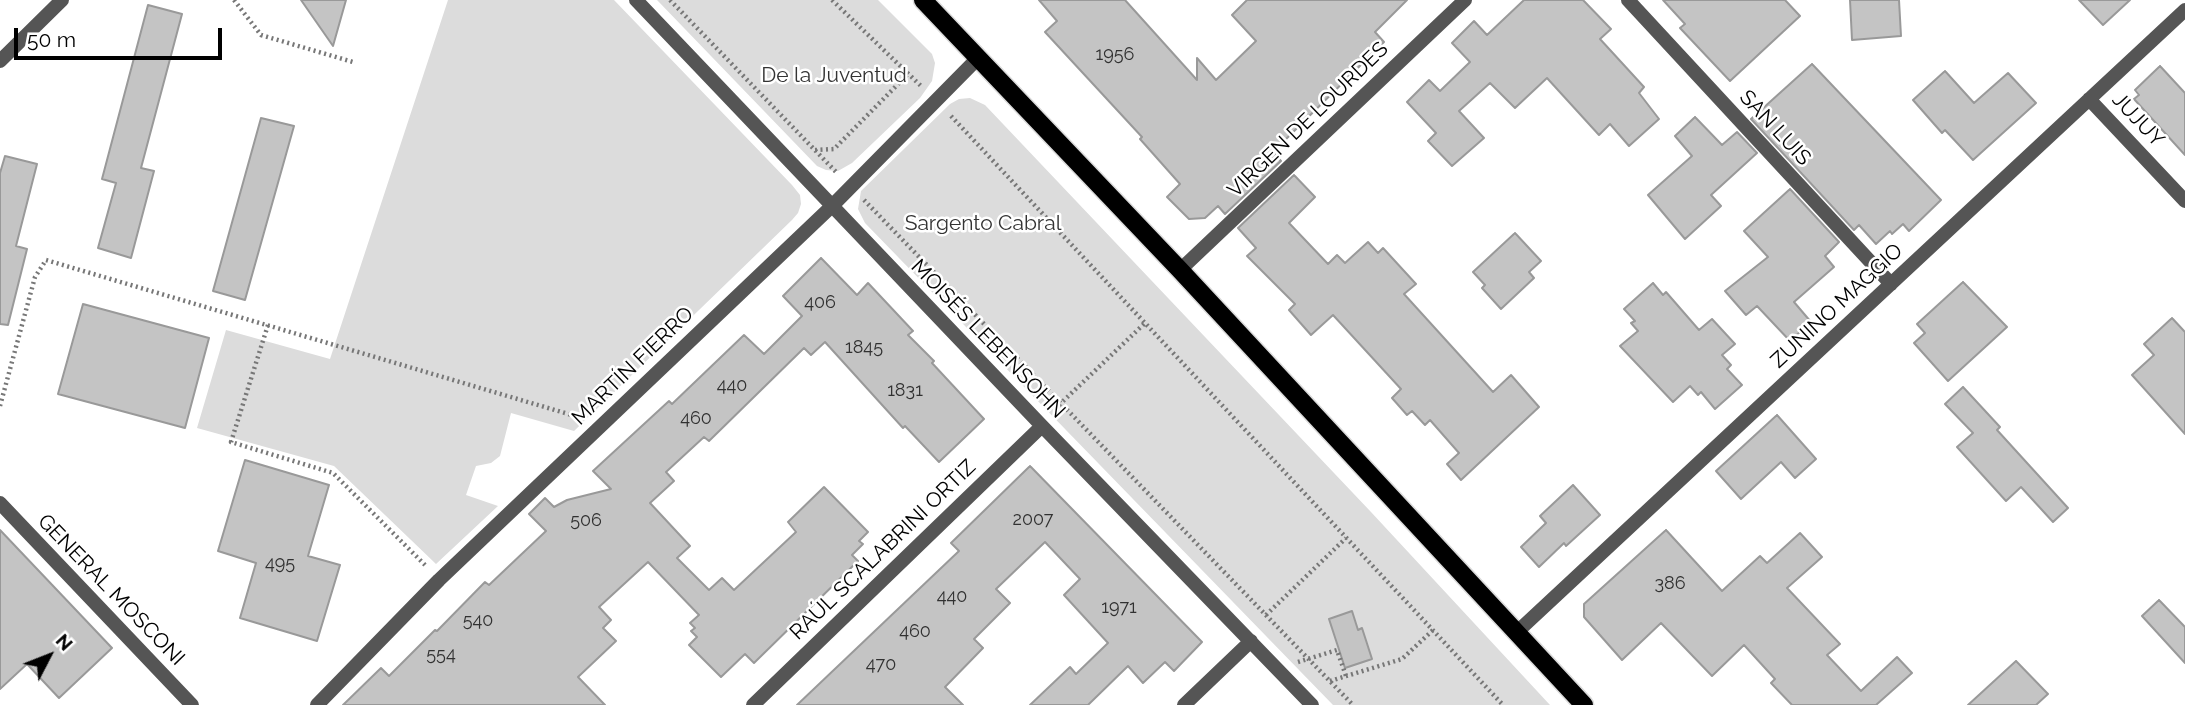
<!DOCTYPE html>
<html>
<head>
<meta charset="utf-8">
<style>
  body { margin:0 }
  #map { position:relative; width:2185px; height:705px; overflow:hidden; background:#fff; font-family:Raleway,sans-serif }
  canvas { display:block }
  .north { position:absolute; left:14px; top:621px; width:70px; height:70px; -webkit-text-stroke:5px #fff; paint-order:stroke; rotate:48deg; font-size:19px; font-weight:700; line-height:28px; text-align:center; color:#000 }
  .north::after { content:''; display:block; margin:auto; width:24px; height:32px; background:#000; clip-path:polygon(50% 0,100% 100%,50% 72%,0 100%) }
  .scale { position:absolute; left:14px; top:28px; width:208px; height:32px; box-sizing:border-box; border:4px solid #000; border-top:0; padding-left:9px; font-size:21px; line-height:24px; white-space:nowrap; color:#000; -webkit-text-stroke:5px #fff; paint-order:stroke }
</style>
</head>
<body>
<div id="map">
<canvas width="2185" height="705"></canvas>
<div class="north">N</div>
<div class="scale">50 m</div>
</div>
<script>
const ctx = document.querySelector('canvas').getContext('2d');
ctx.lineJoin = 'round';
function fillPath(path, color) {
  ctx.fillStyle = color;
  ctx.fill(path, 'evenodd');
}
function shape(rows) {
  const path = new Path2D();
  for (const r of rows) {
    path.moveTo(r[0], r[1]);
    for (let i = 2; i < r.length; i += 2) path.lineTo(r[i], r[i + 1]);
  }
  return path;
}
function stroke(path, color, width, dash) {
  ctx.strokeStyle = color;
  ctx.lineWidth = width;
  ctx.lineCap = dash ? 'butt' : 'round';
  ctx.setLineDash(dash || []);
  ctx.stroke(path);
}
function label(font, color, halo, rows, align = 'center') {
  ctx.font = font + ' Raleway,sans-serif';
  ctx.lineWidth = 5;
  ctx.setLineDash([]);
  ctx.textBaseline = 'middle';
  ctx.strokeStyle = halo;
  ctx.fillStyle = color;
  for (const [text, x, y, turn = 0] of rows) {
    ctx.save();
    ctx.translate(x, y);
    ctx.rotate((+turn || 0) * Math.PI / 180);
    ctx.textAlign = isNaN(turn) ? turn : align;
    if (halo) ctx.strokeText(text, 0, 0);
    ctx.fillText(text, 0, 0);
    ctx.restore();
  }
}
fillPath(shape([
  [448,0,614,0,792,185,800,195,801,204,798,213,792,220,574,431,511,413,500,456,491,463,476,466,466,495,498,506,436,564,334,466,197,428,226,330,330,359],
  [657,0,878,0,932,54,935,63,932,81,920,98,852,163,838,171,826,170,817,166],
  [970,98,985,105,1371,512,1550,705,1333,705,865,223,858,209,861,191,950,104,959,99]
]), '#dcdcdc');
const building = shape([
  [301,0,346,0,333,46,301,0],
  [1039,0,1125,0,1197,80,1197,58,1216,80,1256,41,1232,15,1247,0,1407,0,1375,32,1384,42,1273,152,1281,161,1225,214,1218,206,1205,218,1189,219,1167,197,1180,184,1140,139,1142,137,1045,32,1057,21,1039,0],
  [1524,0,1583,0,1611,29,1600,39,1644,87,1639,93,1659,119,1629,146,1610,124,1599,135,1547,78,1515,108,1490,83,1459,111,1484,138,1452,166,1428,141,1436,133,1407,102,1429,80,1440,91,1470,62,1452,43,1474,21,1487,35,1524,0],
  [1663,0,1785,0,1800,16,1730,81,1680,28,1685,24,1663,0],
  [1850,0,1899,0,1901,36,1852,40,1850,0],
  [2079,0,2130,0,2103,25,2079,0],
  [148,5,182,14,141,168,154,171,131,258,98,248,116,183,102,179,148,5],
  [1812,64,1941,200,1909,231,1903,224,1892,234,1890,231,1876,244,1859,225,1854,230,1751,119,1812,64],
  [2160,66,2185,93,2185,155,2134,99,2139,95,2135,90,2160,66],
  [1945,71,1974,103,2008,73,2036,103,1973,160,1945,130,1942,133,1913,100,1945,71],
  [1695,117,1722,145,1737,132,1757,153,1711,195,1721,206,1685,239,1648,195,1692,156,1675,136,1695,117],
  [261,118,294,126,245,300,213,291,261,118],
  [5,156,37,164,16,246,27,249,8,325,0,324,0,173,5,156],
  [1294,175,1315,197,1289,223,1328,264,1337,255,1345,263,1368,242,1378,253,1383,248,1416,284,1404,294,1493,392,1511,375,1539,407,1461,480,1447,464,1459,453,1430,420,1425,425,1412,411,1407,415,1392,398,1401,389,1333,315,1311,335,1289,310,1295,304,1247,256,1256,248,1238,228,1294,175],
  [1790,189,1839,242,1825,256,1834,267,1794,302,1811,322,1790,341,1757,306,1746,315,1725,291,1768,257,1744,231,1790,189],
  [1515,233,1541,261,1529,272,1534,278,1501,309,1482,288,1485,285,1473,272,1515,233],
  [821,258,857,295,868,283,913,331,908,335,934,361,932,363,984,419,939,462,905,426,903,428,825,342,811,355,804,348,709,441,704,437,666,472,674,481,650,503,690,546,677,558,709,590,722,578,734,590,796,532,788,522,824,487,868,532,859,541,863,544,852,555,858,561,754,663,745,654,721,677,689,645,697,637,691,631,695,628,690,623,699,615,648,562,599,607,611,620,603,628,616,641,578,677,605,705,343,705,381,668,389,676,435,630,437,631,485,582,489,585,546,531,529,514,545,498,554,507,567,500,611,489,593,471,669,401,672,404,744,335,764,354,802,316,783,296,821,258],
  [1963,282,2007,327,1948,381,1914,343,1925,333,1917,324,1963,282],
  [1653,283,1663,295,1666,292,1699,330,1712,319,1735,344,1722,355,1731,365,1727,369,1742,385,1715,409,1701,392,1698,395,1690,386,1673,402,1620,346,1638,331,1631,323,1635,321,1624,309,1653,283],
  [83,304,209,338,185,428,58,394,83,304],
  [2172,318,2185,332,2185,434,2132,375,2154,355,2144,344,2172,318],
  [1963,387,2000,427,1997,430,2068,508,2053,522,2021,487,2006,501,1957,447,1973,433,1945,404,1963,387],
  [1777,415,1816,459,1795,478,1781,462,1741,499,1716,471,1777,415],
  [245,460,329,485,308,556,340,565,317,641,240,618,256,563,218,551,245,460],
  [1030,466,1202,642,1174,671,1165,662,1143,683,1128,666,1088,705,1030,705,1070,667,1076,674,1108,643,1064,595,1080,579,1045,542,996,589,1010,603,974,639,983,648,945,687,963,705,797,705,959,551,951,543,1030,466],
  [1573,485,1600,515,1566,546,1564,543,1539,567,1521,547,1546,523,1540,516,1573,485],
  [0,530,112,648,59,698,27,664,0,689,0,530],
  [1666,530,1722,591,1760,556,1767,563,1800,533,1822,557,1787,588,1840,644,1827,655,1861,691,1897,657,1912,673,1876,705,1792,705,1771,683,1775,679,1744,645,1712,676,1661,623,1622,660,1584,617,1584,604,1666,530],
  [2159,600,2185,627,2185,663,2142,616,2159,600],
  [1352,611,1358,630,1362,628,1372,659,1345,668,1329,619,1352,611],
  [2016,661,2048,694,2036,705,1968,705,2016,661]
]);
fillPath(building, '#c4c4c4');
stroke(building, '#999', 2);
const primary = shape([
  [923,0,1180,270,1584,705]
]);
stroke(primary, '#dbdbdb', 21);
stroke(shape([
  [234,0,261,35,353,62],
  [670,0,838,174],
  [832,0,922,87],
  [951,116,1503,705],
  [815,150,834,149,908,74],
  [864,200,1353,705],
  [268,325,231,442,333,473,425,565],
  [1059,405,1145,323],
  [0,406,35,277,46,260,582,418],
  [1266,615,1346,538],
  [1298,662,1337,650,1346,676],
  [1330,681,1402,659,1433,630]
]), '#777', 4.5, [2, 3.5]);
stroke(shape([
  [636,0,1042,426,1312,705],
  [1628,0,1891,284],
  [0,61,62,0],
  [2089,99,2185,201],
  [1180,270,1465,0],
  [0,503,192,705],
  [1517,632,2185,10],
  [317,705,439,580,832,206,979,57],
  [753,705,1042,426],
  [1184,705,1251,641]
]), '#555', 14);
stroke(primary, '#000', 18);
label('18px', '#313131', null, [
  ["1956",1115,55],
  ["406",820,303],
  ["1845",864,348],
  ["440",732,386],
  ["1831",905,391],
  ["460",696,419],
  ["2007",1033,520],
  ["506",586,521],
  ["495",280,564],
  ["386",1670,584],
  ["440",952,597],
  ["1971",1119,608],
  ["540",478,621],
  ["460",915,632],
  ["554",441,655],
  ["470",881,665]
]);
label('21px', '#333', '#fff', [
  ["De la Juventud",834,76],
  ["Sargento Cabral",983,224]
]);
label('21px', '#000', '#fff', [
  ["VIRGEN DE LOURDES",1308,120,-44],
  ["JUJUY",2138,120,47],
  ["SAN LUIS",1775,128,47],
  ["ZUNINO MAGGIO",1837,306,-43],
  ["MOISÉS LEBENSOHN",988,339,46],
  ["MARTÍN FIERRO",633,366,-44],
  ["RAÚL SCALABRINI ORTIZ",883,550,-44],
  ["GENERAL MOSCONI",111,590,46]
]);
</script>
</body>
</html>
